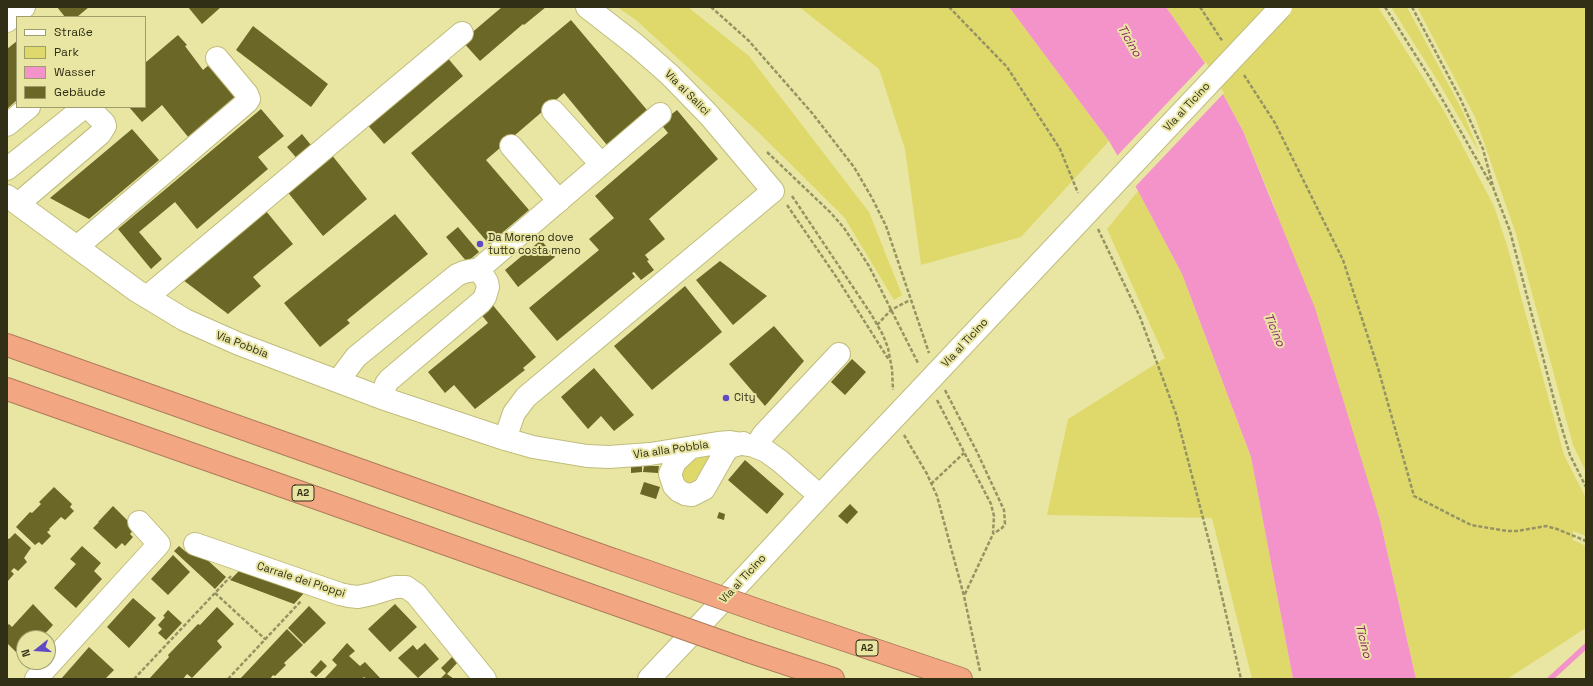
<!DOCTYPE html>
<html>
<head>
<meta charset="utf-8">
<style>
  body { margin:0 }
  #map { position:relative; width:1593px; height:686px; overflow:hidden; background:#e9e6a4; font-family:"Space Grotesk",sans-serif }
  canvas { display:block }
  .frame { position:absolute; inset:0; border:8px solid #312f15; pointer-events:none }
  .legend { position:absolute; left:16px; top:16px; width:130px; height:92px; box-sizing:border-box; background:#e9e6a4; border:1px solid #9f9d6b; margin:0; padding:5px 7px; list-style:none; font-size:12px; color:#312f15 }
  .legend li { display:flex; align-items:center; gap:8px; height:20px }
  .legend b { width:20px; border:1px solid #9f9d6b }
  .north { position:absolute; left:16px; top:630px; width:40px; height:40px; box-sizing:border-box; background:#e9e6a4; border:1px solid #9f9d6b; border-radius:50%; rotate:253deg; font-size:11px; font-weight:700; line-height:16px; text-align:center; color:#312f15 }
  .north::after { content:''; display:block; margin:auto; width:14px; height:18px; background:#5f4ac3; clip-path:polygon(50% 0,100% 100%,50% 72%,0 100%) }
</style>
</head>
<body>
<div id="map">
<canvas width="1593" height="686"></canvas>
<div class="frame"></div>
<ul class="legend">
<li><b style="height:5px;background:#fff"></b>Straße</li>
<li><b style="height:11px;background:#dfd96c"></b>Park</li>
<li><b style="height:11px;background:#f493c9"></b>Wasser</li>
<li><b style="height:11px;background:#6a6727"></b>Gebäude</li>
</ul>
<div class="north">N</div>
</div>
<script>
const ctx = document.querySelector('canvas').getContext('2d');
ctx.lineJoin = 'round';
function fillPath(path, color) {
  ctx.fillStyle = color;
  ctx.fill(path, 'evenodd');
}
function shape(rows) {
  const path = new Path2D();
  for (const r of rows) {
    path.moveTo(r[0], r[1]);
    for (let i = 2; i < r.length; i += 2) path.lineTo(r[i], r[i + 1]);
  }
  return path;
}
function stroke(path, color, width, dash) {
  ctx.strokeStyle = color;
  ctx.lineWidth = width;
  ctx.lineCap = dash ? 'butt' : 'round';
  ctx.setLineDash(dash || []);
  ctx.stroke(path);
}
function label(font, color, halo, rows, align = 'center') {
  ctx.font = font + ' "Space Grotesk",sans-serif';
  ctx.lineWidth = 4;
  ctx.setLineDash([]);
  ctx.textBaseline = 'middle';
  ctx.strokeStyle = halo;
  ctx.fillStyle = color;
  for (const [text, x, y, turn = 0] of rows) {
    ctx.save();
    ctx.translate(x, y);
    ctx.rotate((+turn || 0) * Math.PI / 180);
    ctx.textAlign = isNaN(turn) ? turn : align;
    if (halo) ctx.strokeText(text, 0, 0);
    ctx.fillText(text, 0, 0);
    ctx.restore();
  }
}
fillPath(shape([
  [617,7,688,7,749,56,869,212,902,295,894,300,844,217,755,129,636,20],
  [799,7,1009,7,1109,141,1021,237,921,265,905,149,879,69],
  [1166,7,1378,7,1443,109,1494,206,1507,245,1564,455,1586,498,1586,536,1573,531,1573,540,1586,546,1586,628,1507,679,1416,679,1380,520,1273,203,1243,131,1211,72],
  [1391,7,1407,7,1462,110,1480,154,1439,83],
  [1417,7,1586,7,1586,472,1573,445,1516,234,1475,117],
  [1138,191,1182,274,1251,457,1293,679,1252,679,1212,518,1047,515,1068,419,1165,358,1107,229],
  [712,455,698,482,686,485,680,473,688,461]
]), '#dfd96c');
fillPath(shape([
  [1009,7,1166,7,1211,72,1243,131,1315,308,1380,520,1416,679,1293,679,1251,457,1182,274,1138,191,1109,141]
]), '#f493c9');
fillPath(shape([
  [1206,62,1224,93,1134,188,1116,157]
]), '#e9e6a4');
stroke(shape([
  [1550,679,1586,646]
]), '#f493c9', 5.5);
fillPath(shape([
  [57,7,89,7,77,17,65,17],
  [188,7,221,7,202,24],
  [502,7,546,7,524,25,523,24,480,61,462,41],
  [571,20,647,110,607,145,564,93,486,160,529,210,489,244,411,153],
  [253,26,328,84,311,107,236,50],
  [178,35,187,45,185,46,203,70,210,64,238,97,189,138,162,105,142,122,129,107,145,107,145,63],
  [17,41,17,100,7,109,7,49],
  [446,56,463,76,384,144,365,122],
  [261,109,284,136,258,157,268,169,197,229,175,202,139,232,162,259,151,269,118,229],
  [677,110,718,159,649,219,665,239,645,255,649,260,647,261,654,270,641,280,634,272,632,273,635,277,557,341,529,308,599,250,589,239,614,218,595,196,668,133,660,123],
  [132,129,159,160,89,219,50,198],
  [302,134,315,150,300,162,287,147],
  [331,154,367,199,323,236,286,190],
  [266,211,293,244,253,277,261,286,228,314,183,280],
  [395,214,428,254,347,320,350,323,320,347,284,303],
  [458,227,479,252,467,262,446,237],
  [541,240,555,257,518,287,505,270],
  [720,261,767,296,733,325,696,280],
  [685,286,722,332,652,390,614,346],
  [491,303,536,357,523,368,525,370,475,409,454,385,445,393,428,372,488,323,480,313],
  [774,326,804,361,765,406,729,364],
  [852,359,866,372,845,395,831,382],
  [594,368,634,415,614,431,601,416,588,429,561,397],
  [745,460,784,494,767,514,728,480],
  [642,466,642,472,631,473,631,467],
  [644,466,659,466,658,473,643,472],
  [644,482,660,487,656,499,640,494],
  [54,487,72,504,70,507,74,511,65,520,61,517,49,529,50,530,47,532,51,536,42,545,39,542,35,545,16,527,30,512,32,513,41,504,39,502],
  [850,504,858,512,847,524,838,516],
  [113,506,135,528,130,534,133,537,125,546,122,543,116,549,93,528,99,522,98,522],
  [719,512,725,514,724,520,717,518],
  [15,533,31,548,24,558,27,562,18,571,14,568,11,571,14,574,7,582,7,538,9,539],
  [82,546,101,563,94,571,102,579,76,608,54,588,76,564,70,559],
  [179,546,186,552,192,546,226,577,215,589,174,551],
  [173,555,190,572,168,595,151,579],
  [243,567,305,592,294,604,230,580],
  [133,598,156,618,129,648,107,627],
  [33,604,53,625,41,638,24,638,24,644,16,652,7,643,7,626,9,624,12,627],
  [395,604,417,627,390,652,368,629],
  [309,606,326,623,304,644,288,628],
  [217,607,234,624,217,641,222,647,192,678,187,674,183,679,149,679,169,657,168,655,198,624,200,625],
  [168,610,182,623,166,640,158,633,162,629,158,625,165,617,163,616],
  [287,629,303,645,284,663,286,665,275,676,273,675,270,679,240,679],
  [347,643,355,651,349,656,360,666,365,662,381,679,366,679,364,677,361,679,324,679,337,665,332,660],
  [425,643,439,659,418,678,398,658,413,645,417,650],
  [89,647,114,670,105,679,61,679],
  [452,657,458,662,447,674,454,679,440,679,446,673,441,668],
  [321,660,327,666,316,677,310,672]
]), '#6a6727');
const minor = shape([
  [7,21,24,7],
  [553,111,601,164],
  [7,125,29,107],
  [511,146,559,201],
  [7,169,83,108,91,110,104,123,105,126,100,134,18,204],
  [7,196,137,291,185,320,239,344,382,398,505,439,533,447,587,456,609,457,650,454,718,443,730,442,754,446,766,451,780,461,820,496],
  [77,247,247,102,249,99,247,94,217,58],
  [479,269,660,114],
  [147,297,462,33],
  [340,382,344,373,356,357,457,275,464,272,479,269,487,282,488,287,485,297,481,302,389,380,386,384,382,398],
  [505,439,514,413,526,397,773,191,709,115,670,75,637,46,587,7],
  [756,447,763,435,839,354],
  [690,448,675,462,670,474,674,486,679,491,685,494,692,495,704,489,725,452,730,447,743,443],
  [195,544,340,594,349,596,358,597,372,594,395,587,406,587,416,594,485,679],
  [36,679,159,544,139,522],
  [649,679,748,574,820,496,911,400]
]);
const highway = shape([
  [7,345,614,560],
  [7,389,322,500,598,598],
  [774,616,961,679],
  [748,651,833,679]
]);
stroke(minor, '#c0bd7c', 24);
stroke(highway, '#ae7c5c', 24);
stroke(shape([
  [711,7,749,41,812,113,854,167,872,198,886,226,929,353],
  [949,7,1007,67,1060,149,1078,193],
  [1200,7,1223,42],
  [1385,7,1430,78,1492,186],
  [1412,7,1460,98,1483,149,1494,190,1510,231,1558,415,1570,455,1586,487],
  [1244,75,1275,123,1343,260,1378,368,1414,496,1471,525,1507,531,1517,531,1546,526,1557,529,1586,541],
  [767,152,831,213,844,228,869,266,918,363],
  [792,196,871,314,883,335,888,348,892,369,893,390],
  [787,205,837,278,889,360],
  [1098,229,1140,317,1176,414,1211,549,1241,679],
  [877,325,891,310,910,300],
  [945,390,977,452,1004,510,1005,524,1002,528,993,534],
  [937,400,991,504,994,516,993,534,964,596],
  [904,435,927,474,937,496,964,596,980,671],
  [931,484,964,453],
  [215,593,265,639],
  [134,679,231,576],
  [228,679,301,601]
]), '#969363', 2.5, [4, 2]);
stroke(minor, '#fff', 22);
stroke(highway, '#f2a682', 22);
const minorBridge = shape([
  [911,400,1281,7]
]);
const highwayBridge = shape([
  [614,560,774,616],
  [598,598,748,651]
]);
stroke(minorBridge, '#c0bd7c', 24, []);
stroke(highwayBridge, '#ae7c5c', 24, []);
stroke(minorBridge, '#fff', 22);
stroke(highwayBridge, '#f2a682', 22);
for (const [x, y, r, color] of [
  [480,244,4,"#5f4ac3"],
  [726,398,4,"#5f4ac3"]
]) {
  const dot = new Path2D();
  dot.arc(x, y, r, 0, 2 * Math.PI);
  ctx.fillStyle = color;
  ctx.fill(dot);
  stroke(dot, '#e9e6a4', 1.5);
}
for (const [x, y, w] of [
  [303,493,22],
  [867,648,22]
]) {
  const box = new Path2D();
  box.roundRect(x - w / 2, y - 8, w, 16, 3);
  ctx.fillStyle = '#e9e6a4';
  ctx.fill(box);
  stroke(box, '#312f15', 1);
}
label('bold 10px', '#312f15', null, [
  ["A2",303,493],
  ["A2",867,648]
]);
label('11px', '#312f15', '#e9e6a4', [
  ["Via ai Salici",687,93,45],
  ["Via al Ticino",1187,107,-47],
  ["Via al Ticino",965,343,-47],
  ["Via Pobbia",242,345,21],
  ["Via alla Pobbia",671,450,-8],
  ["Via al Ticino",743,579,-47],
  ["Carrale dei Pioppi",301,580,18]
]);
label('11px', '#312f15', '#e9e6a4', [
  ["Da Moreno dove",488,238],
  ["tutto costa meno",488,251],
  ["City",734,398]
], 'left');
label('italic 12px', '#8e1e67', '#e9e6a4', [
  ["Ticino",1129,41,60],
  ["Ticino",1274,330,67],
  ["Ticino",1363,641,76]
]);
</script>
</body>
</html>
